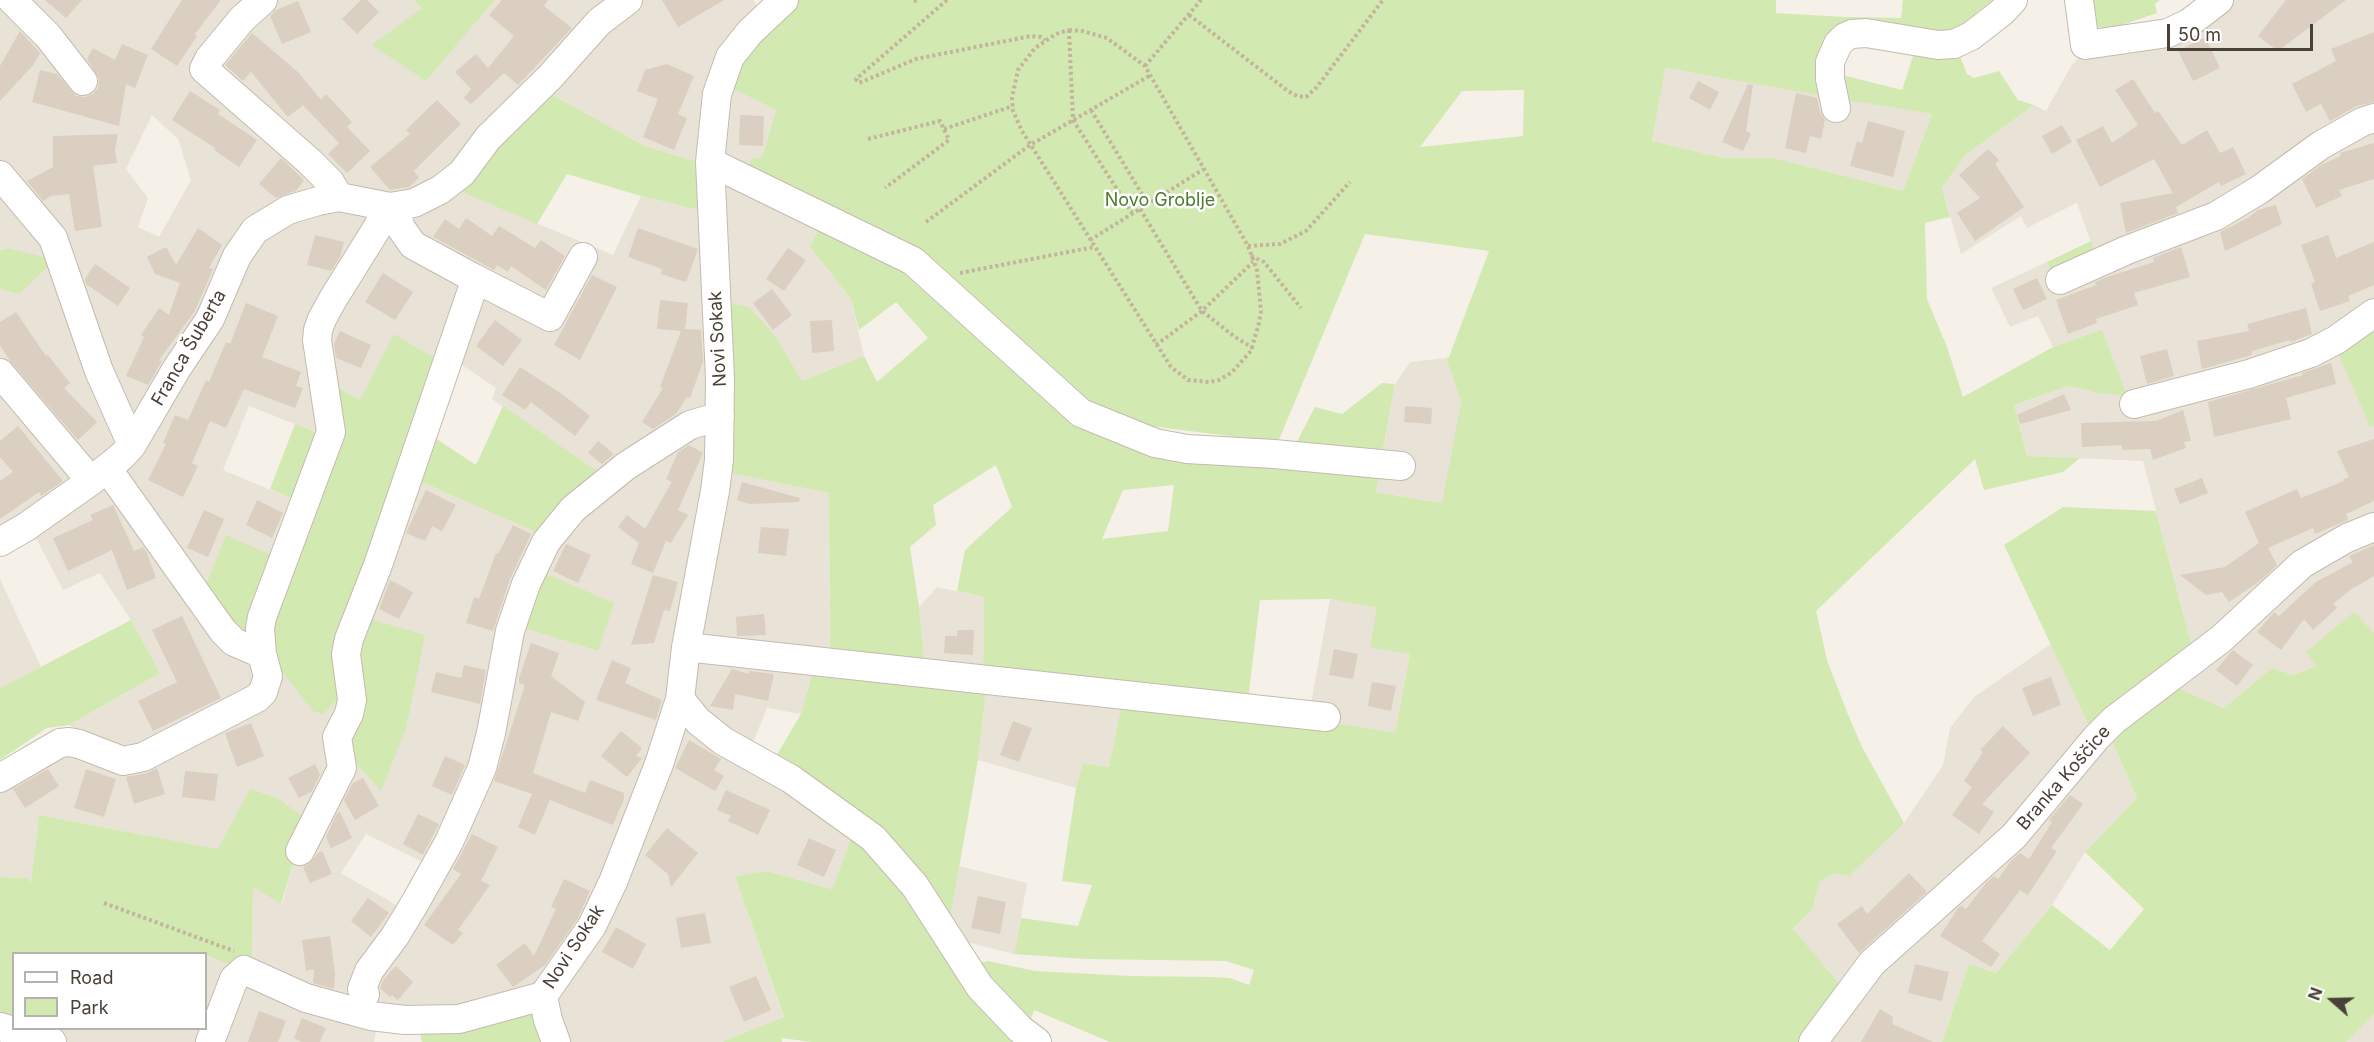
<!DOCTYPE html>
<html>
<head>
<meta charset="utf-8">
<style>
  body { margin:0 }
  #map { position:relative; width:2374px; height:1042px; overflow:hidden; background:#f5f1e9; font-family:Inter,sans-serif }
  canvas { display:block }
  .legend { position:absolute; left:12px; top:952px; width:195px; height:78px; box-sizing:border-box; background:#fff; border:2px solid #b6b3af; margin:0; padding:8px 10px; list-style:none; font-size:18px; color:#494137 }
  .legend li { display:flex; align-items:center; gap:12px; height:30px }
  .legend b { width:30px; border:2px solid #b6b3af }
  .north { position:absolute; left:2302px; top:970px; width:60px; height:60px; -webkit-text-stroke:4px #fff; paint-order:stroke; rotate:290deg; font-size:16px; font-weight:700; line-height:24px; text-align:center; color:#494137 }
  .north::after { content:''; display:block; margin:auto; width:21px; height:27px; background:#494137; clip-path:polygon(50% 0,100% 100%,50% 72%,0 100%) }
  .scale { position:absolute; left:2167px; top:24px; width:146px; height:27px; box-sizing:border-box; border:3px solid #494137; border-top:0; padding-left:8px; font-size:18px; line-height:21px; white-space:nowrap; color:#494137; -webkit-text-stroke:4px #fff; paint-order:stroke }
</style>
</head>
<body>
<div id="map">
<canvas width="2374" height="1042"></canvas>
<ul class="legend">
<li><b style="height:8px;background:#fff"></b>Road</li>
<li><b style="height:16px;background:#d2e9b2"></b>Park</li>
</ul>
<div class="north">N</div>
<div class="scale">50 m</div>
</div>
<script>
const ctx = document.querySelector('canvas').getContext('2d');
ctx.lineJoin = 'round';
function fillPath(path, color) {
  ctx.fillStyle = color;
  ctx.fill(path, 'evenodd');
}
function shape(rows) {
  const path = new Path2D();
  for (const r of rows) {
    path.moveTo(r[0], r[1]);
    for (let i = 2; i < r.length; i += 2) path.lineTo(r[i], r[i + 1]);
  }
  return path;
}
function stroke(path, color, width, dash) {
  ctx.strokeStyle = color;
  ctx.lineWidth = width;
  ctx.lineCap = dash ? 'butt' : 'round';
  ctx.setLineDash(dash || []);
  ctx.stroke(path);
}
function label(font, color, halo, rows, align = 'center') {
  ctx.font = font + ' Inter,sans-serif';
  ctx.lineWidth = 5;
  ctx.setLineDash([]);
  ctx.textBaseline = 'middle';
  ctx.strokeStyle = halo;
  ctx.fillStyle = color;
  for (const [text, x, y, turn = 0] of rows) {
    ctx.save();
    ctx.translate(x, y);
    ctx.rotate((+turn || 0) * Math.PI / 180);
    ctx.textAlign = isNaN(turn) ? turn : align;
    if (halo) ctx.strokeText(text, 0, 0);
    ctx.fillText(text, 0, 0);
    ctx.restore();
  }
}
fillPath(shape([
  [0,0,255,0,197,59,322,186,276,207,134,422,0,162],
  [152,115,178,139,191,180,159,237,138,227,148,198,126,169],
  [274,0,414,0,423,7,426,81,495,0,615,0,452,169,407,196,345,187,217,70],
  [643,0,753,0,759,8,715,63,695,161,645,146,547,92,638,2],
  [2227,0,2374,0,2374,111,2230,200,2097,259,2077,203,2027,228,2021,216,1961,254,1942,188,1965,155,2034,105,2046,111,2071,66,2081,55],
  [1664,68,1932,114,1903,191,1774,158,1724,158,1652,141],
  [731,88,776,110,762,157,746,170,720,160],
  [2374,126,2374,305,2335,347,2370,426,2374,425,2374,519,2192,647,2143,461,2027,456,2014,405,2069,386,2093,392,2102,331,2053,347,2038,316,2010,327,1991,288,2047,262,2058,287],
  [720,174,820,226,810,247,851,299,864,356,802,381,776,337,724,302],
  [0,188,46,236,122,439,93,467,0,364,0,289,19,293,8,248,0,250],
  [462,192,613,255,641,196,699,210,710,407,603,475,492,399,496,388,456,361,480,294,548,307,422,242,411,221],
  [328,207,373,216,314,315,323,435,249,406,223,470,299,502,280,559,204,590,126,482,125,466,262,237],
  [389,228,462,280,441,362,360,400,331,383,327,329],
  [1446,358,1461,402,1443,503,1376,492,1395,384,1410,362],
  [0,382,81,478,0,534],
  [712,433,670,701,588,922,539,989,468,1009,374,1006,373,978,445,863,520,627,598,651,539,571,558,537,685,435],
  [730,473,829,493,830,654,696,639],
  [415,479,542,535,487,723,429,865,366,834,341,873,403,909,351,1003,252,960,253,887,282,904,296,854,347,753,381,790,366,618],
  [106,480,254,669,254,682,249,689,141,751,115,751,69,725,160,673,131,620,100,573,63,590,35,536],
  [2374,536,2374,633,2354,613,2316,666,2293,675,2272,668,2224,708,2173,686,2299,579],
  [0,579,41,667,0,688],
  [937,587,984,597,983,675,925,666,919,607],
  [1330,599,1377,608,1410,654,1395,734,1330,722,1310,709],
  [2051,644,2091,730,2009,830,1843,988,1793,930,1813,909,1819,882,1835,873,1904,823,1943,765,1950,728,1974,697],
  [692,653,814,667,801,714,767,708,750,750,721,732,686,688],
  [274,661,340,697,333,768,309,821,218,849,39,815,31,884,25,878,0,877,0,786,58,751,118,766,264,704],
  [986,690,1121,707,1109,767,1083,763,1076,788,978,760],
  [685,723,852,836,832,889,766,871,735,876,784,1018,722,1042,564,1042,556,1006,563,979],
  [2108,732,2137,798,2085,852,2052,905,1996,973,1969,964,1942,1042,1823,1042,1866,981],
  [959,866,1027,883,1014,954,962,941,948,930],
  [206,955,235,967,203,1042,69,1042,50,1035,58,1028,206,1028],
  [240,984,377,1026,374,1042,216,1042],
  [2374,1014,2374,1042,2346,1042]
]), '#e9e3d7');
fillPath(shape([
  [414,0,495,0,426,81,372,45,422,8],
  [792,0,1776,0,1776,13,1844,17,1901,18,1903,0,1993,0,1949,34,1861,26,1844,28,1824,51,1820,68,1824,96,1665,68,1652,141,1724,158,1774,158,1903,191,1932,114,1841,99,1838,74,1902,90,1914,53,1959,53,1967,74,1974,78,1999,71,2018,100,2034,105,1965,155,1942,188,1950,217,1925,223,1927,299,1947,347,1963,397,2053,347,2102,330,2127,396,2093,392,2069,386,2014,405,2027,456,2080,458,2063,472,1984,490,1975,459,1816,611,1827,660,1847,712,1862,747,1904,823,1849,876,1835,873,1819,882,1813,909,1793,929,1843,988,1801,1042,1110,1042,1034,1010,1030,1022,986,984,981,974,980,963,988,961,1035,971,1130,976,1213,977,1230,978,1249,985,1254,970,1226,961,1086,959,1014,954,1021,918,1078,926,1092,885,1062,881,1076,788,1083,763,1109,767,1121,707,1330,722,1395,733,1410,654,1370,647,1377,608,1330,599,1260,600,1248,700,983,675,984,597,957,591,965,550,1012,507,996,465,933,505,936,525,910,547,919,607,925,666,830,654,829,493,730,473,731,361,724,302,749,307,776,337,802,381,864,356,877,382,928,338,896,302,859,330,851,299,810,247,820,226,906,267,918,276,1078,419,1098,430,1154,454,1194,463,1380,472,1376,492,1442,503,1461,402,1446,358,1449,357,1489,251,1365,234,1278,442,1149,426,1109,412,1072,391,946,284,920,259,900,246,746,170,752,159,762,157,776,110,731,88,746,52,762,29],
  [1524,90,1523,136,1420,147,1462,91],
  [1174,485,1168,531,1102,539,1123,490],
  [2088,0,2160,0,2155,4,2157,13,2110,29,2097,27,2089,23],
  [547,92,645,146,695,161,699,210,641,196,567,174,537,224,462,192,505,131],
  [2091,241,2097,259,2053,277,2047,262],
  [8,248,55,260,19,294,0,289,0,250],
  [2374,322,2374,425,2370,427,2335,347],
  [394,334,441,362,340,697,323,714,313,711,274,661,274,612,331,383,360,400],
  [1382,383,1395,384,1381,461,1291,453,1315,407,1342,414],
  [503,406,603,475,542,535,415,479,432,436,476,465],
  [295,424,323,435,299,502,270,489],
  [2063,507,2156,511,2192,647,2091,730,2004,545],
  [226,535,280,559,248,638,204,590],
  [539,571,614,603,598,651,520,627],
  [2354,612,2374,633,2374,1014,2346,1042,1942,1042,1969,964,1996,973,2052,905,2110,950,2144,909,2085,852,2137,798,2108,732,2173,686,2224,708,2272,668,2293,675,2316,666,2306,652],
  [366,618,425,635,406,728,381,791,347,753,357,666],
  [131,620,160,673,69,725,47,728,0,760,0,688],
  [814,667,986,690,978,760,948,930,917,871,772,763,801,714],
  [250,789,279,799,309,821,296,854,281,904,253,887,252,960,235,967,206,955,206,954,196,952,195,954,14,954,13,1023,0,1019,0,877,26,878,31,883,39,815,218,849],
  [852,836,890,875,954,969,1021,1042,811,1042,782,1038,782,1042,722,1042,784,1017,735,876,766,871,832,889],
  [535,1008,547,1042,422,1042,420,1033]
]), '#d2e9b2');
fillPath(shape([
  [45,0,82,0,66,18],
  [182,0,221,0,195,34,197,36,177,66,151,49],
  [361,0,367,0,379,12,357,34,342,19],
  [502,0,548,0,544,6,572,28,518,85,504,73,471,104,464,98,471,89,455,72,476,54,488,68,514,36,489,15],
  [662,0,724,0,678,27],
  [2286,0,2346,0,2278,51,2258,36],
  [298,1,311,32,282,44,270,16,276,10],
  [20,31,40,53,34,64,0,101,0,66],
  [2374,32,2374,102,2357,106,2330,121,2321,104,2306,112,2292,84,2336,61,2331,49],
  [252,33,298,72,321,100,326,94,352,122,347,127,370,151,347,173,328,154,339,143,303,105,288,117,251,72,243,81,225,65],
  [2205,37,2220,68,2193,81,2178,51],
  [122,44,148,55,135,88,126,84,119,126,32,102,40,70,57,74,76,96,85,97,93,94,98,88,99,79,87,59,93,48,115,60],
  [667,64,694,76,678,114,687,118,674,150,643,137,658,99,637,91,645,70],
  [2133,79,2155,113,2158,111,2182,145,2207,130,2220,153,2233,147,2246,174,2221,186,2219,182,2176,207,2178,213,2126,233,2120,203,2173,193,2154,159,2100,187,2076,140,2103,126,2112,143,2138,125,2115,90],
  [1698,81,1719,92,1710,110,1689,98],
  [1748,84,1753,85,1746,131,1751,134,1743,151,1722,142],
  [190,91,220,110,218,114,257,140,239,167,214,150,215,148,172,120],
  [1796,93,1817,98,1820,112,1825,120,1821,139,1810,136,1806,153,1785,148],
  [437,100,461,124,414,171,419,178,409,187,390,190,370,167,410,134,406,130],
  [740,115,764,116,763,146,739,145],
  [1868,121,1905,131,1893,177,1850,166,1857,141,1862,143],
  [2062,125,2072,142,2052,154,2042,136],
  [118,134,115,150,117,163,93,166,102,227,75,231,69,194,51,196,43,201,27,181,53,167,53,136],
  [2374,143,2374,179,2339,190,2342,196,2316,208,2302,179,2321,165,2341,156,2340,153],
  [1988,149,1999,160,1995,164,2024,207,1975,241,1957,213,1980,198,1959,175],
  [281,158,304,180,296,191,276,198,259,184],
  [2276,205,2282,224,2225,251,2220,232,2248,218,2258,210],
  [466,218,492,236,499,226,535,248,541,240,565,256,546,290,511,266,508,272,497,265,494,270,433,237,445,219,459,229],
  [198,228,222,245,209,268,213,269,195,311,159,360,162,361,148,385,126,376,144,337,141,335,159,308,169,315,180,283,155,274,147,257,166,247,176,265],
  [638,228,698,249,686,282,661,274,662,269,628,257],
  [315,235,344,242,340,257,331,271,307,265],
  [2328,235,2336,258,2374,242,2374,285,2348,296,2350,301,2320,311,2311,284,2315,282,2301,245],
  [2181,247,2190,277,2134,293,2138,305,2096,319,2097,323,2068,334,2056,300,2096,285,2095,282,2104,278,2154,262,2153,258],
  [788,248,806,260,784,291,766,279],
  [95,264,130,288,118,306,86,284,85,279],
  [383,273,413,292,395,320,365,302],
  [592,275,617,287,580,360,554,345],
  [2037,278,2047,299,2023,310,2013,289],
  [772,289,792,315,773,330,753,303],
  [660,300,688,303,685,329,701,330,703,362,690,398,687,397,676,414,653,429,642,422,663,388,660,387,681,331,657,329],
  [246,303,278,316,262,357,301,372,296,386,303,388,295,408,244,389,226,428,210,421,192,463,198,466,183,497,148,480,166,444,163,443,175,415,188,420,206,380,209,382,226,342,230,344],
  [2306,308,2312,334,2291,342,2290,340,2252,351,2252,355,2202,369,2197,341,2249,331,2247,324],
  [16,312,46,356,48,355,70,383,64,388,97,422,78,440,10,361,0,345,0,322],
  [495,320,522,340,503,366,476,346],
  [832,320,834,351,812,353,810,321],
  [340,331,371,345,361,368,336,358,334,344],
  [2167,349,2174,376,2147,384,2140,356],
  [2331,363,2336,384,2286,398,2291,419,2214,437,2208,402,2303,375,2302,373],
  [520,367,562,394,590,416,575,436,531,402,525,410,502,395],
  [2064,394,2071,410,2020,424,2017,415],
  [1405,406,1432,408,1431,424,1404,422],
  [2183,410,2191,441,2184,442,2186,448,2153,460,2150,449,2122,450,2122,445,2082,447,2081,423,2156,421],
  [18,426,63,481,41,496,39,492,0,519,0,481,13,472,0,457,0,441],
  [2374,439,2374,501,2346,514,2348,520,2315,534,2313,528,2268,548,2277,565,2260,581,2229,602,2222,592,2206,595,2180,575,2225,567,2259,543,2245,512,2297,489,2301,498,2344,481,2343,479,2349,477,2337,451],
  [598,441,614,454,602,464,588,453],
  [689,445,703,453,678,510,688,515,671,543,666,541,653,573,631,564,639,543,618,527,627,515,645,529,672,482,666,479,678,452],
  [2202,478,2208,493,2180,504,2174,489],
  [742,482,800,498,799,502,749,504,737,500],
  [426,490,456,505,442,531,432,526,425,541,406,533],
  [257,500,283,513,272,538,246,525],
  [113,505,134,551,143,547,147,553,156,578,127,590,112,550,68,571,53,538,93,520,90,515],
  [204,510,224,519,208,557,187,548],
  [513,525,531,534,510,579,493,631,466,623,474,597,479,599,496,553,498,554],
  [761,527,789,529,786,556,758,553],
  [566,544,591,555,578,583,553,571],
  [2374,545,2374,576,2350,590,2333,604,2337,608,2313,630,2304,619,2281,650,2257,632,2274,612,2279,616,2316,582,2353,562,2349,556],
  [653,575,678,582,670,611,664,610,654,643,631,645],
  [390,580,413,592,399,619,379,609],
  [764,614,766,635,737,636,736,617],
  [182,616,221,698,153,731,138,701,177,682,152,630],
  [957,630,974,630,973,655,944,653,945,636,957,636],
  [531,643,559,653,551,676,585,702,578,721,551,712,533,773,585,793,590,780,624,793,624,799,613,825,550,800,535,835,518,827,532,794,494,781,525,685,519,683,519,678],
  [1334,649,1358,654,1353,679,1329,675],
  [2233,650,2253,665,2237,686,2216,670],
  [612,660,631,668,625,683,662,700,656,720,596,700],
  [464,665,486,670,480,704,431,692,436,672,461,678],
  [732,669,749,674,749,671,774,674,768,701,735,694,733,710,710,706],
  [2051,677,2061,705,2033,716,2022,688],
  [1372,682,1396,686,1391,711,1368,706],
  [1013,721,1032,728,1019,762,1000,755],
  [251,723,264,756,237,767,225,733],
  [2003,726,2030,753,1982,804,1994,812,1979,834,1952,815,1972,787,1964,781,1983,752,1980,750],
  [621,731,642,748,636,756,642,758,627,777,601,756],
  [689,740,721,759,714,770,724,776,715,791,675,768],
  [445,756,465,765,452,795,432,786],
  [315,764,320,775,312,791,299,798,288,778],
  [157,768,165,794,134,804,126,777,147,773],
  [48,769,59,786,25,808,13,789],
  [86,769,116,779,104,817,74,808],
  [185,771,218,774,215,801,182,797],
  [363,778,379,806,355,820,344,800,353,783],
  [726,790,770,810,758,835,728,821,731,816,717,810],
  [2070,795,2083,804,2051,848,2057,851,2028,895,2020,890,1982,941,2000,954,1991,967,1940,936,1958,908,1961,906,1966,909,1986,883,1994,876,1998,879,2011,861,2020,853,2029,859,2052,822,2049,820],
  [340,812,352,838,331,848,326,837,337,813],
  [418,814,439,824,423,855,403,844],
  [667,828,698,853,671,887,668,874,645,855],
  [472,834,498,847,481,881,490,885,458,930,463,933,453,945,424,925,461,874,453,869],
  [809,838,836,850,824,877,797,865],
  [322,851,332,874,310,883,303,867,309,864,318,853],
  [1909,873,1927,892,1859,953,1837,924,1862,906,1867,914],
  [564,879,590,891,578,918,545,965,513,987,496,965,525,943,534,956,556,909,551,907],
  [978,896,1006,902,1000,934,971,928],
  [368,898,389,913,371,937,351,921],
  [705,913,711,943,681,948,676,918],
  [616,927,646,944,633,969,602,952],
  [330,936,335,974,334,989,313,983,314,969,306,971,302,940],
  [1915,964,1949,972,1942,1001,1908,993],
  [396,966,413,982,398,1000,392,995,390,997,380,988,384,979],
  [756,976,771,1010,744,1022,729,987],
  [1880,1009,1893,1017,1892,1024,1934,1042,1861,1042],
  [259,1011,286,1021,278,1042,248,1042],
  [302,1018,326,1028,320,1042,302,1042,294,1038]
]), '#dacfc1');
const minor = shape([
  [12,0,48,36,83,81],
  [263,0,242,19,209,59,204,69,309,161,330,182,339,197],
  [2079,0,2085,45,2168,33,2189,23,2219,0],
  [1836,108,1830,79,1830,62,1838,44,1845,37,1852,34,1866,33,1938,45,1954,44,1971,36,2002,12,2013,0],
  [710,162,913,261,1081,413,1155,443,1187,449,1274,454,1401,466],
  [0,175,53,238,99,371,132,445],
  [470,276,550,317,583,257],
  [2060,280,2127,250,2216,216,2259,190,2321,145,2362,122,2374,118],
  [0,373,91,481],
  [2134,404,2249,374,2311,353,2336,340,2374,313],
  [107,468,223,631,234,642,262,654],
  [0,542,26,527,91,481,122,456,132,445,177,368,210,319,237,256,255,230,288,210,318,201,339,197,390,207,414,203,440,190,462,173,488,138,550,77,599,22,628,0],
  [686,647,1326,717],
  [680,699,698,721,723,741,791,779,873,838,915,886,980,987,1020,1029,1037,1042],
  [0,778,60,743,69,742,79,744,123,761,143,757,257,698,263,692,268,676,262,654,260,628,262,617,331,432,317,340,318,330,322,319,333,299,379,225,384,207],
  [300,851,342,768,337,737,349,714,352,700,346,654,349,639,378,565,473,287,470,276,413,245,401,228,394,207],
  [365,994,362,989,369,971,395,936,415,903,449,842,482,768,491,733,510,631,526,584,546,542,573,509,626,466,690,425,720,416],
  [543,996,548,1020,556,1042],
  [0,1027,52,1042],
  [210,1042,234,979,244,970,306,998,371,1016,405,1020,459,1019,543,996,592,926,613,882,659,764,680,699,686,647,715,491,719,460,720,378,710,162,717,94,730,57,750,32,784,0],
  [1813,1042,1872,963,2014,836,2096,738,2114,720,2221,639,2302,564,2347,538,2374,527]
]);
stroke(minor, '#c4bbae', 30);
stroke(shape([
  [914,0,918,2],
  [947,0,856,79,859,83,916,59,1031,36,1041,37,1045,40],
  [1189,15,1288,91,1297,96,1306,97,1316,88,1383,0],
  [1069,30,1082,31,1107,38,1145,66,1248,246,1257,270,1261,311,1259,323,1251,351,1231,373,1219,380,1209,382,1188,380,1171,367,1022,131,1013,111,1012,98,1018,70,1035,48,1056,34,1069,30],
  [1069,30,1073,120,1132,213],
  [1145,66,1201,0],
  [1091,110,1148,204],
  [944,129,1013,106],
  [868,139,940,121,949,140,885,188],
  [1140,209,1202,311,1235,337,1253,348],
  [926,222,1030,145,1151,75],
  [1090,240,1204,169],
  [1248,246,1280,244,1306,231,1350,182],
  [1251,256,1264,262,1301,308],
  [960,273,1094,247],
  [1156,345,1202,311,1253,262],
  [104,903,234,951]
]), '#c3b49c', 4, [3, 3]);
stroke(minor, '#fff', 28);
label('18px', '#4c7c29', '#fff', [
  ["Novo Groblje",1160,201]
]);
label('18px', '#494137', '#fff', [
  ["Novi Sokak",718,339,-93],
  ["Franca Šuberta",189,348,-60],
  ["Branka Koščice",2064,778,-49],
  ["Novi Sokak",574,947,-57]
]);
</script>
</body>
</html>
